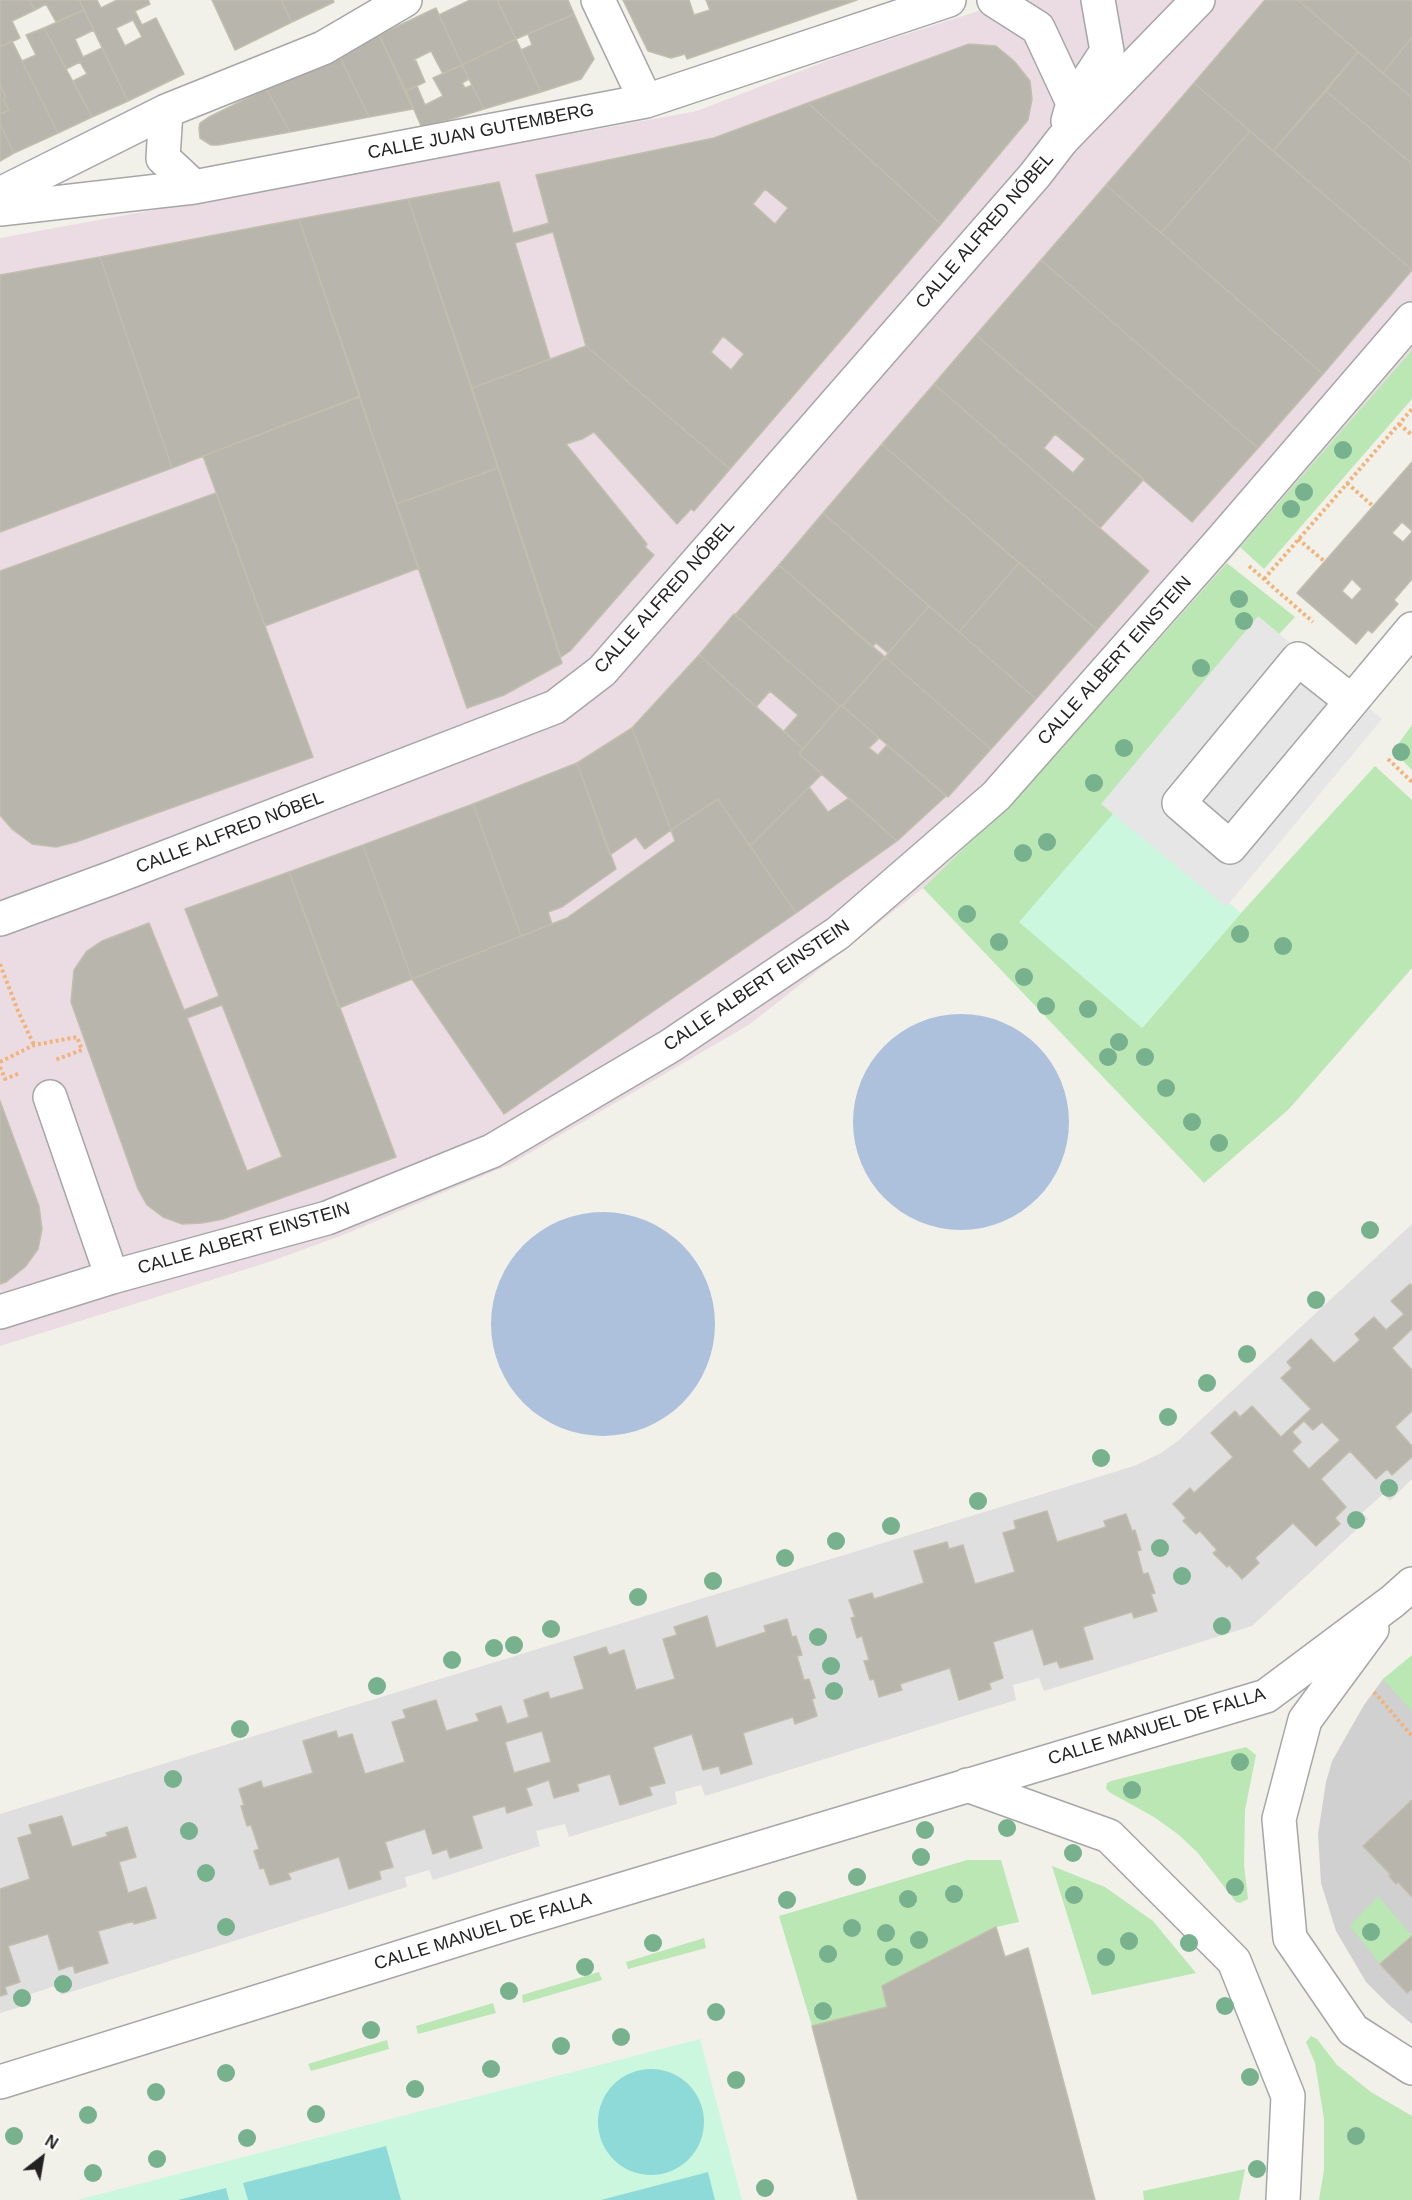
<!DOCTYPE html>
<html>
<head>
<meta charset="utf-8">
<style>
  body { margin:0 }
  #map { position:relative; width:1412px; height:2200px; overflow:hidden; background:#f1f1ea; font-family:Arial,sans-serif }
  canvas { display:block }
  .north { position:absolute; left:12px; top:2128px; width:60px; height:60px; -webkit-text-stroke:4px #fff; paint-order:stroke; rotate:31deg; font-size:16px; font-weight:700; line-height:24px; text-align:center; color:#222 }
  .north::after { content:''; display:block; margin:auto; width:21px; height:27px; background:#222; clip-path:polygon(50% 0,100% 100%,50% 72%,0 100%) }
</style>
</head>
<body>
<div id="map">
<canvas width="1412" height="2200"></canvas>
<div class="north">N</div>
</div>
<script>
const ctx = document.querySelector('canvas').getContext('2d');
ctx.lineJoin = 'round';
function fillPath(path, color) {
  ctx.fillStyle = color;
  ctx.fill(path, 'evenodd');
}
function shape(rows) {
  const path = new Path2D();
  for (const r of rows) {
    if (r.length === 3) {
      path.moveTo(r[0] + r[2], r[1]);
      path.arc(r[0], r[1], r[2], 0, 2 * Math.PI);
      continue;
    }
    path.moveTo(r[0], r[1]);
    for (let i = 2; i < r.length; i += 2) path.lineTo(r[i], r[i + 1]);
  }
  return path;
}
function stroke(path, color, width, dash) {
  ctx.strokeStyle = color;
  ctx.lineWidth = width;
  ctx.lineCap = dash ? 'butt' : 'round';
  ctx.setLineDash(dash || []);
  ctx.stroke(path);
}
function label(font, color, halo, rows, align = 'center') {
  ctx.font = font + ' Arial,sans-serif';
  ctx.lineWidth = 5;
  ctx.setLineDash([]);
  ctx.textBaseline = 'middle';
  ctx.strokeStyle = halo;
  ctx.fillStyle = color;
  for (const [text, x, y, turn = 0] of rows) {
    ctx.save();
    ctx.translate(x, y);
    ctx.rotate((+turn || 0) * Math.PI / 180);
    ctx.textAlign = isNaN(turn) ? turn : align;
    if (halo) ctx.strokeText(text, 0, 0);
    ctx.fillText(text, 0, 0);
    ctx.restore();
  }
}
fillPath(shape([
  [1412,1224,1412,1479,1390,1501,1383,1494,1362,1513,1368,1519,1252,1626,1044,1691,1039,1678,1013,1685,1016,1700,705,1796,701,1785,675,1792,677,1804,569,1837,565,1824,536,1831,540,1846,433,1880,429,1870,405,1877,407,1887,61,1995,58,1985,28,1995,30,2004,0,2013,0,1814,1134,1466,1161,1453,1179,1440]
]), '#e0dfdf');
fillPath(shape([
  [1012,0,1412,0,1412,350,1227,563,1027,787,923,888,750,1024,511,1164,348,1233,272,1261,0,1346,0,238,697,111,842,55]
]), '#eadce2');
fillPath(shape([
  [1402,1665,1412,1676,1412,2024,1388,2004,1366,1982,1336,1931,1321,1883,1318,1834,1326,1782,1332,1761,1364,1705,1383,1679]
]), '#d0d0d0');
fillPath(shape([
  [1412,350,1412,399,1264,569,1240,547],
  [1227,563,1295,617,1118,808,1142,1028,1241,913,1375,766,1412,800,1412,968,1289,1109,1204,1183,923,888,1027,787],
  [1412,725,1412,770,1393,751],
  [1412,1655,1412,1711,1383,1679],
  [1246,1747,1256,1755,1245,1810,1244,1865,1248,1899,1240,1903,1236,1902,1198,1853,1179,1835,1154,1817,1109,1792,1106,1788,1107,1783,1111,1781],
  [967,1860,1001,1860,1019,1922,996,1927,882,1986,887,2007,812,2026,779,1916],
  [1052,1866,1105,1887,1153,1921,1196,1973,1092,1995],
  [1378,1896,1412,1936,1380,1964,1350,1926],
  [704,1938,706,1948,628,1969,626,1962],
  [599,1972,602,1980,523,2003,522,1995],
  [493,2003,496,2013,418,2034,416,2026],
  [1311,2036,1317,2039,1337,2065,1371,2092,1412,2116,1412,2200,1319,2200,1324,2170,1324,2119,1315,2063,1306,2042],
  [387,2040,389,2049,311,2071,308,2064],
  [1245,2169,1239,2200,1144,2200,1143,2191]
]), '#bae7b4');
fillPath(shape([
  [1118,808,1241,913,1142,1028,1019,922],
  [700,2039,742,2200,77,2200]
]), '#cbf7df');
fillPath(shape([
  [651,2122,53],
  [386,2146,401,2200,248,2200,243,2183],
  [708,2172,715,2200,601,2200],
  [226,2188,229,2200,178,2200]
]), '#8edad9');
fillPath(shape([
  [1258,616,1382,719,1226,907,1101,804]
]), '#e6e6e6');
fillPath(shape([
  [961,1122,108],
  [603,1324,112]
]), '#adc0dc');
const building = shape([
  [0,0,29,0,35,10,12,21,20,38,2,46,0,43,0,0],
  [29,0,79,0,84,10,56,22,46,4,35,10,29,0],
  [79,0,97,0,101,8,117,0,148,0,150,4,135,11,142,25,156,18,184,74,128,101,79,0],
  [133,20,142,37,125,46,116,28,133,20],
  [212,0,281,0,292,22,235,50,212,0],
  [281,0,333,0,334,2,292,22,281,0],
  [470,0,497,0,516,39,462,65,439,15,470,0],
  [568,0,574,14,516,39,497,0,568,0],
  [623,0,689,0,694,15,710,10,706,0,857,0,687,59,685,54,671,58,648,51,623,0],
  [1265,0,1298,0,1358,52,1273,151,1194,83,1265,0],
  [1298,0,1412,0,1412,37,1383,73,1298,0],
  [436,8,462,65,443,74,431,51,413,60,416,61,425,82,406,91,379,35,436,8],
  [84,10,94,30,75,39,83,57,102,48,128,101,92,117,73,81,87,74,80,62,66,69,44,28,84,10],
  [574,14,594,59,581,79,541,92,521,50,532,45,528,34,574,14],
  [44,28,92,117,58,133,22,61,36,55,26,35,44,28],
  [379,35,413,109,369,117,339,55,379,35],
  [1412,37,1412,98,1383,73,1412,37],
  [516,39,541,92,484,109,462,65,516,39],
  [12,41,58,133,14,153,0,124,0,114,9,110,3,99,6,97,0,85,0,43,2,46,12,41],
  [969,44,996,46,1014,61,1030,81,1032,99,1028,120,941,224,808,103,969,44],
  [1358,52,1412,98,1412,164,1326,91,1358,52],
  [339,55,369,117,290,132,266,89,339,55],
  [462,65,469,79,462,83,465,88,472,85,484,109,422,128,406,91,417,86,425,105,443,96,433,78,462,65],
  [1194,83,1250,131,1161,233,1106,185,1194,83],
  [0,85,6,97,3,99,9,110,0,114,0,85],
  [266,89,290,132,218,145,211,145,200,138,199,128,200,123,209,117,266,89],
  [1326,91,1412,164,1412,270,1273,151,1326,91],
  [808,103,941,224,730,469,586,346,553,232,515,243,550,359,472,388,408,199,499,182,513,233,549,223,536,175,714,138,808,103],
  [765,189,788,208,775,224,753,204,765,189],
  [723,336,744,354,731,370,711,352,723,336],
  [0,124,14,153,0,161,0,124],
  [1250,131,1412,270,1323,374,1161,233,1250,131],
  [1106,185,1323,374,1258,448,1041,260,1106,185],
  [408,199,498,468,396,504,299,219,408,199],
  [299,219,360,396,172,468,100,257,299,219],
  [100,257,172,468,0,532,0,275,100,257],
  [1041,260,1258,448,1192,522,976,335,1041,260],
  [976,335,1144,479,1100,528,934,384,976,335],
  [1055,434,1085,459,1073,473,1044,448,1055,434],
  [586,346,730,469,694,511,691,509,677,524,594,432,582,439,566,444,647,544,645,547,654,555,570,651,561,657,472,388,586,346],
  [934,384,1149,571,1097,630,882,444,934,384],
  [359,397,419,568,265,626,203,456,359,397],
  [882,444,1019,563,959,632,823,513,882,444],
  [1412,462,1412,531,1402,522,1392,533,1403,542,1412,532,1412,579,1394,600,1398,604,1372,633,1368,630,1356,644,1297,593,1412,462],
  [1352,579,1362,589,1352,600,1342,591,1352,579],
  [498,468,562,663,504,695,467,708,396,504,498,468],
  [216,493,313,757,76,842,56,847,32,844,12,829,0,815,0,571,216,493],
  [823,513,929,606,888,653,876,643,872,647,779,565,823,513],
  [1019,563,1097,630,1036,699,959,632,1019,563],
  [779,565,885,657,842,706,840,706,735,615,779,565],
  [929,606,1036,699,991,749,885,657,929,606],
  [734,614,840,706,803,749,784,731,798,715,770,691,756,707,699,655,734,614],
  [699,655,803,749,799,754,822,774,750,846,718,799,671,830,632,728,699,655],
  [885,657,991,749,948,797,842,706,885,657],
  [841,705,879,738,869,748,878,755,887,745,946,796,897,841,799,754,841,705],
  [632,728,671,830,645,849,636,837,610,855,577,763,632,728],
  [577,763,616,869,562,907,548,912,552,924,521,936,473,804,577,763],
  [809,787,828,812,849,798,897,841,796,913,750,846,809,787],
  [718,799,796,913,504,1114,412,979,567,918,675,841,671,830,718,799],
  [473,804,521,936,412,979,363,845,473,804],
  [363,845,412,979,339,1008,289,872,363,845],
  [289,872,396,1157,223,1219,202,1223,182,1224,163,1217,147,1205,138,1189,71,1002,74,970,87,951,102,941,149,923,184,1010,219,996,185,909,289,872],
  [222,1005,282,1157,247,1171,187,1018,222,1005],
  [0,1101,39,1206,42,1229,38,1249,25,1267,6,1282,0,1284,0,1101],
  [1410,1284,1412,1286,1412,1329,1392,1348,1412,1370,1412,1411,1395,1427,1412,1446,1412,1457,1392,1475,1387,1469,1376,1479,1350,1451,1321,1479,1346,1507,1335,1518,1340,1524,1316,1546,1293,1523,1255,1558,1259,1563,1242,1579,1229,1565,1227,1567,1213,1553,1217,1550,1200,1531,1196,1534,1183,1521,1186,1518,1173,1504,1190,1488,1194,1493,1233,1457,1211,1433,1235,1411,1240,1417,1252,1406,1281,1437,1311,1409,1281,1378,1292,1368,1287,1362,1311,1339,1334,1363,1360,1340,1355,1334,1374,1317,1386,1330,1404,1314,1391,1301,1410,1284],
  [1304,1421,1313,1430,1322,1422,1340,1440,1309,1469,1292,1451,1301,1442,1292,1432,1304,1421],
  [1047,1511,1057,1542,1106,1527,1104,1521,1126,1514,1132,1531,1135,1530,1141,1550,1137,1551,1143,1574,1148,1573,1155,1593,1151,1594,1157,1611,1134,1618,1132,1612,1083,1627,1093,1659,1060,1668,1057,1661,1044,1665,1033,1629,993,1642,1003,1678,989,1683,991,1689,959,1700,950,1668,900,1684,902,1690,879,1697,874,1679,870,1680,864,1661,869,1660,862,1636,857,1638,851,1618,855,1617,849,1600,872,1593,874,1599,924,1583,914,1551,947,1542,949,1549,963,1545,975,1584,1015,1572,1003,1533,1016,1529,1014,1521,1047,1511],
  [707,1616,716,1648,766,1632,764,1626,787,1619,792,1637,796,1636,802,1655,797,1656,804,1680,809,1679,815,1698,812,1699,817,1716,795,1724,793,1717,743,1733,752,1764,721,1774,719,1766,703,1770,692,1734,653,1747,665,1783,649,1787,652,1795,620,1805,610,1774,577,1784,579,1791,554,1798,549,1780,526,1788,532,1805,507,1813,505,1806,472,1816,482,1848,450,1858,447,1849,433,1854,425,1829,385,1842,393,1867,379,1871,381,1879,349,1889,339,1857,288,1873,291,1879,270,1885,264,1868,260,1869,254,1851,259,1849,251,1825,247,1826,241,1806,244,1805,239,1789,261,1781,263,1788,313,1773,303,1741,336,1731,338,1738,352,1734,365,1774,405,1762,392,1722,406,1718,403,1710,436,1700,446,1731,479,1721,476,1714,501,1706,507,1724,529,1717,524,1700,548,1692,550,1699,584,1689,574,1657,606,1647,609,1655,624,1650,636,1690,675,1679,663,1639,677,1635,674,1627,707,1616],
  [542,1731,551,1762,514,1773,505,1742,542,1731],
  [1412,1800,1412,1897,1398,1882,1396,1884,1389,1876,1391,1875,1363,1846,1412,1800],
  [62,1816,72,1847,108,1836,106,1833,127,1827,136,1857,119,1862,128,1893,146,1887,156,1918,134,1924,134,1921,98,1931,108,1963,75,1973,73,1965,59,1970,48,1934,8,1946,20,1982,5,1987,7,1994,0,1996,0,1889,30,1879,18,1838,32,1834,29,1825,62,1816],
  [996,1927,1005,1957,1028,1948,1095,2200,858,2200,812,2026,887,2007,882,1986,996,1927],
  [1412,1936,1412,1989,1407,1993,1380,1964,1412,1936]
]);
fillPath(building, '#b7b5ac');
stroke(building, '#c2bead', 1.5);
const street = shape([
  [598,0,646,101],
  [994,0,1038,28,1073,103],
  [166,111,163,158,194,187],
  [1068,121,1073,103,1107,51,1098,0],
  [0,194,166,111,323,48,405,0],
  [0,209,194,187,646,101,949,0],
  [1350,700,1298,659,1179,803,1230,847,1412,629],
  [0,919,112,878,555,707,602,671,1035,175,1062,140,1198,0],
  [50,1097,112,1277],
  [0,1312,112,1277,327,1218,492,1151,670,1046,838,933,996,796,1221,541,1412,319],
  [1372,1629,1305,1720,1279,1819,1290,1938,1353,2030,1412,2068],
  [967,1785,1109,1836,1234,1961,1288,2096,1283,2200],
  [0,2082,507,1924,1266,1696,1393,1601,1412,1584]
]);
stroke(street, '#a6a6a6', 36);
stroke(shape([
  [1399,424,1412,435],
  [1347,483,1373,506],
  [1298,539,1324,561],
  [1249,566,1313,622],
  [1264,579,1412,409],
  [1388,759,1412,782],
  [0,964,18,1011,34,1045],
  [0,1062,34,1045,77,1037,82,1050,55,1060],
  [0,1067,5,1079,20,1073],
  [1374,1692,1412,1736]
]), '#f1b37b', 4, [3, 3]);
stroke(street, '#fff', 33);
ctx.fillStyle = '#77b18e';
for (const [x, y] of [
  [1343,450],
  [1304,492],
  [1291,509],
  [1239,599],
  [1244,621],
  [1201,668],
  [1124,748],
  [1401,752],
  [1094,783],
  [1047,842],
  [1023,853],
  [967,914],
  [1240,934],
  [999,942],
  [1283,946],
  [1024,977],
  [1046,1006],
  [1088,1009],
  [1119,1042],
  [1108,1057],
  [1145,1057],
  [1166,1088],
  [1192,1122],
  [1219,1143],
  [1370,1230],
  [1316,1300],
  [1247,1354],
  [1207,1383],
  [1168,1417],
  [1101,1458],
  [1389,1488],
  [978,1501],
  [1356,1520],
  [891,1526],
  [836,1541],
  [1160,1548],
  [785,1558],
  [1182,1576],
  [713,1581],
  [638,1597],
  [1222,1626],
  [551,1629],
  [818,1637],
  [514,1645],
  [494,1648],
  [452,1660],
  [831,1666],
  [377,1686],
  [834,1691],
  [240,1729],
  [1240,1762],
  [173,1779],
  [1132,1790],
  [1007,1828],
  [925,1830],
  [189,1831],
  [1073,1853],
  [921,1857],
  [206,1873],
  [857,1877],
  [1235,1887],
  [954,1894],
  [1074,1895],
  [908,1899],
  [787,1900],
  [226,1927],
  [852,1928],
  [1371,1932],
  [886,1933],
  [919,1940],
  [1129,1941],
  [653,1943],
  [1189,1943],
  [828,1954],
  [894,1957],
  [1106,1957],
  [585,1967],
  [63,1984],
  [509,1991],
  [22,1998],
  [1225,2006],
  [823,2011],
  [716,2012],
  [371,2030],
  [621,2037],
  [561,2046],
  [491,2069],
  [226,2073],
  [1250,2077],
  [736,2080],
  [415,2089],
  [156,2092],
  [316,2114],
  [88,2115],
  [14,2136],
  [1356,2136],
  [247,2138],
  [157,2159],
  [1257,2169],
  [93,2173],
  [765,2188]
]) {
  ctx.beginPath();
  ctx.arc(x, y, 9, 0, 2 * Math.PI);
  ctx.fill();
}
label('18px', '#222', '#fff', [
  ["CALLE JUAN GUTEMBERG",481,132,-11],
  ["CALLE ALFRED NÓBEL",985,231,-49],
  ["CALLE ALFRED NÓBEL",665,597,-48],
  ["CALLE ALBERT EINSTEIN",1115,661,-48],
  ["CALLE ALFRED NÓBEL",230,833,-21],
  ["CALLE ALBERT EINSTEIN",757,986,-34],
  ["CALLE ALBERT EINSTEIN",244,1239,-16],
  ["CALLE MANUEL DE FALLA",1157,1727,-17],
  ["CALLE MANUEL DE FALLA",483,1932,-17]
]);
</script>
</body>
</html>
